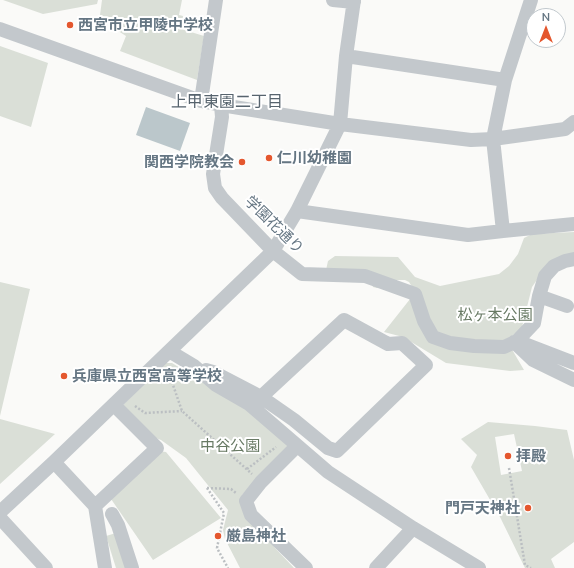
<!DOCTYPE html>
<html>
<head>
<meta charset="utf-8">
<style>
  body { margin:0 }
  #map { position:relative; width:574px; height:568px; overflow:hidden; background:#fafaf8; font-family:Mulish,sans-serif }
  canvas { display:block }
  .north { position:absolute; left:526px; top:8px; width:40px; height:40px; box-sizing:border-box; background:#fff; border:1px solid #c1c8cd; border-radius:50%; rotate:0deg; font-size:11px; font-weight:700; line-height:16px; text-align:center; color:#657683 }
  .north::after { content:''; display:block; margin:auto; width:14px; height:18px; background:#e4572e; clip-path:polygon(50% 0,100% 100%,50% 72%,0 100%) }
</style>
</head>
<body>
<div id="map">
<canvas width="574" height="568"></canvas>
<div class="north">N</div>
</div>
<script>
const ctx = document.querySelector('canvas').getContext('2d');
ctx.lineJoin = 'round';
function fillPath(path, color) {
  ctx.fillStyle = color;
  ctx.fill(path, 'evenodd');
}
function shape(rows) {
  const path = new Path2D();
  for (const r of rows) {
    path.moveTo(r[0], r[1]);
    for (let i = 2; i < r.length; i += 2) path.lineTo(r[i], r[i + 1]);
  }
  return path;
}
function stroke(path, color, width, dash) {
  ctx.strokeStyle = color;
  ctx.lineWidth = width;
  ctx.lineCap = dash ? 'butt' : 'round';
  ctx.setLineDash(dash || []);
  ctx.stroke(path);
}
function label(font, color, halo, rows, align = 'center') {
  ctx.font = font + ' Mulish,"Noto Sans JP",sans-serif';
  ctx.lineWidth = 4;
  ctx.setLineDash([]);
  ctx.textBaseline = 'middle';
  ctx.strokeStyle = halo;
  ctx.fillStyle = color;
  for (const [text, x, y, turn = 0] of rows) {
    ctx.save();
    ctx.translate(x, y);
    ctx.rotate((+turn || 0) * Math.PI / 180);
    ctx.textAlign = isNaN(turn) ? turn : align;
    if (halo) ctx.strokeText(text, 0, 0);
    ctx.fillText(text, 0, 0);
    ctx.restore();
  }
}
fillPath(shape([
  [3,0,98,0,97,4,43,14],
  [102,0,182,0,179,15,183,16,181,29,204,36,197,80,120,51,126,36,115,29,112,20,100,15],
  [0,46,48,63,31,127,0,116],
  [574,232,574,253,550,261,532,287,522,327,507,341,524,370,510,371,446,363,403,337,384,332,414,294,414,290,409,282,405,280,394,280,377,288,373,287,369,275,326,270,328,261,335,256,398,257,415,277,440,286,499,274,509,266,518,254,524,238,532,234],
  [0,282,30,289,0,416],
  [165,363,172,363,246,408,287,444,287,451,242,495,275,548,294,568,240,568,225,539,223,530,228,510,186,458,161,440,148,435,124,410,124,404],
  [0,419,55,434,0,484],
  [488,422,535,426,567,430,574,460,574,542,551,559,555,568,525,568,500,517,471,467,477,455,461,439],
  [514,434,522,471,501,475,495,437],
  [159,451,166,452,221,518,153,560,111,499],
  [116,533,128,568,116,568,106,536]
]), '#dadfd7');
fillPath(shape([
  [146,107,190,123,180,151,136,135]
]), '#bbc7cb');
stroke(shape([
  [167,371,173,385,182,411,252,474],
  [135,406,145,413,182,411],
  [509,468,525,565,531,568],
  [247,469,276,447],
  [207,488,224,513,217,548,228,568],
  [207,488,231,489,236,493]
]), '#bbbfc2', 2.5, [2, 2]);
stroke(shape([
  [333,0,354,2],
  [0,29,201,101,221,105,340,124,471,140,493,139,565,129,574,122],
  [346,56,505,80],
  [201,101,216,0],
  [221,105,222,117,213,174,215,188,222,198,273,251,302,274,365,276,415,294,424,321,433,337,450,343,474,346,504,347,517,341,534,323,539,296,545,276,554,266,565,261,574,259],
  [297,211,468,235,503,231,493,139,505,80,531,0],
  [503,231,574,224],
  [539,296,567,306],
  [344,320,388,344,402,343,426,365,337,451,328,448,294,420,261,397,344,320],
  [517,341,574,363],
  [514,342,533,360,574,380],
  [169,351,194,366,216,385,249,404,328,472,413,528,479,568],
  [206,370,213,372,261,397],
  [297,446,261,482,246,501,251,515,306,568],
  [54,462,95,506],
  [0,512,54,462,273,251,297,211,340,124,346,56,354,0],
  [112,514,118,525,132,568],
  [0,518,46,568],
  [105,568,95,506,157,448,114,405],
  [376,568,413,528]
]), '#c3c8cc', 14);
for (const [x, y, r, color] of [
  [70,25,4,"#e4572e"],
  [269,158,4,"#e4572e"],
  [242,162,4,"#e4572e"],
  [64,376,4,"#e4572e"],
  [508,456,4,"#e4572e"],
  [528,508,4,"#e4572e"],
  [218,536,4,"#e4572e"]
]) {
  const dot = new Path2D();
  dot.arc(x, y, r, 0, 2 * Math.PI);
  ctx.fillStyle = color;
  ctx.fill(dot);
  stroke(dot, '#fff', 1.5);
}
label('bold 15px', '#657683', '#fff', [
  ["西宮市立甲陵中学校",78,25],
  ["仁川幼稚園",277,158],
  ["関西学院教会",234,162,"right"],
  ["兵庫県立西宮高等学校",72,376],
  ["拝殿",516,456],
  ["門戸天神社",520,508,"right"],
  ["厳島神社",226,536]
], 'left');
label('15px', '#657683', '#fff', [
  ["学園花通り",274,225,44]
]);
label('15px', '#687a64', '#fff', [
  ["松ヶ本公園",495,315],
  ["中谷公園",230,446]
]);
label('16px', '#57646e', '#fff', [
  ["上甲東園二丁目",227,102]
]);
</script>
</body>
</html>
